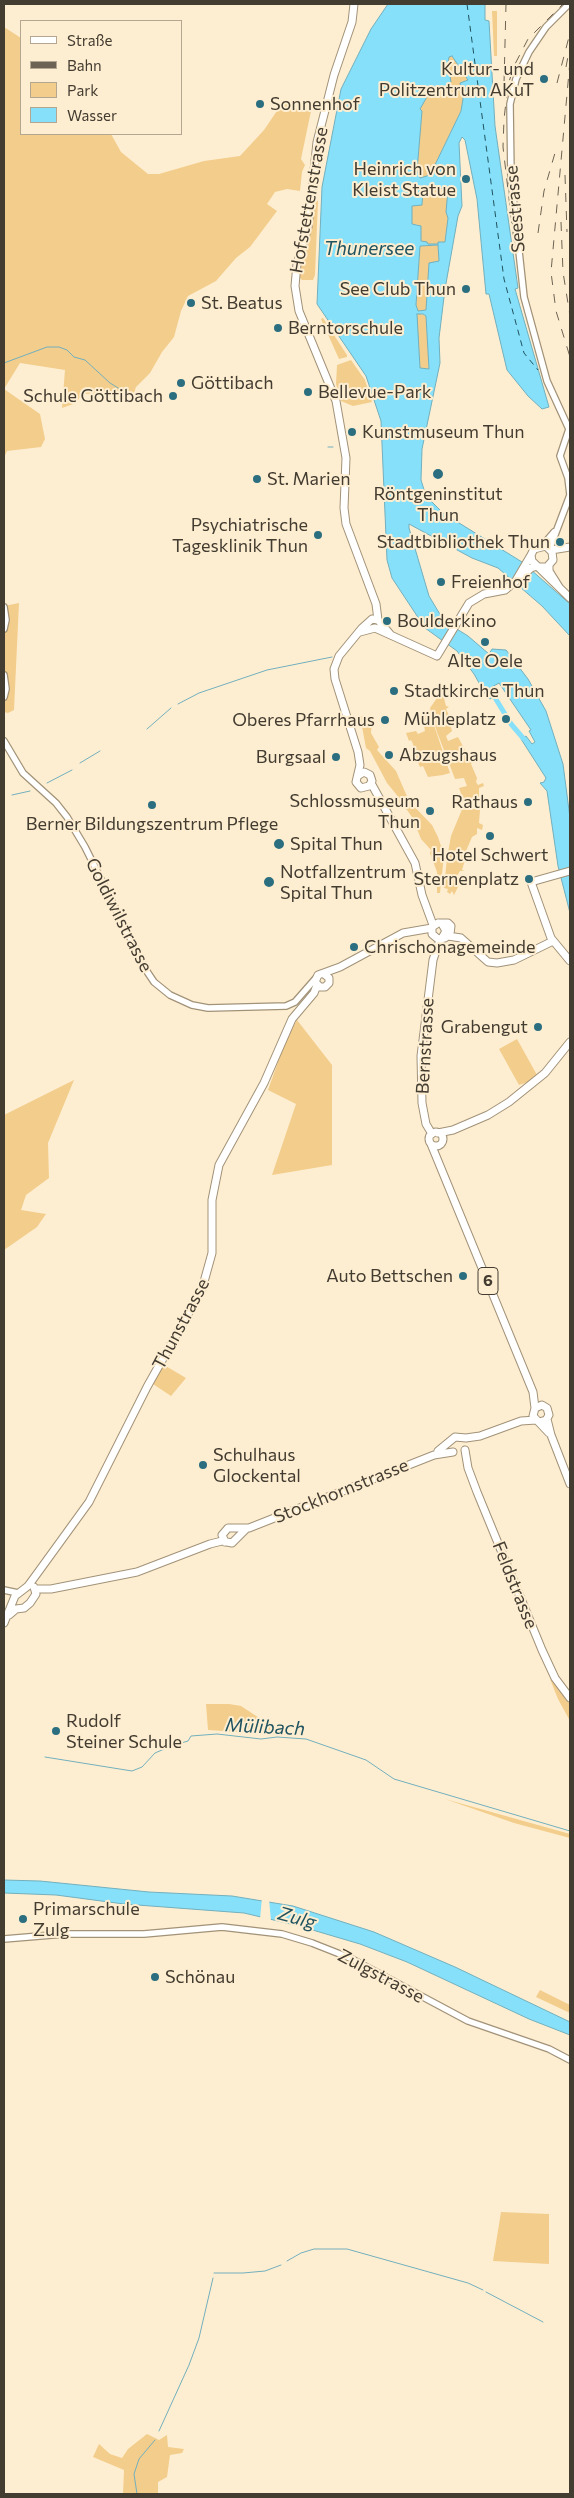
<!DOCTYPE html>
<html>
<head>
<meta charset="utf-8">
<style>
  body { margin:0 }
  #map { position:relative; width:574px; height:2498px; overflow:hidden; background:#feeed1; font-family:Commissioner,sans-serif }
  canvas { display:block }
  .frame { position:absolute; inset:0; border:5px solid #433c31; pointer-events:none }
  .legend { position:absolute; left:20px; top:20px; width:162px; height:115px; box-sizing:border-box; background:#feeed1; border:1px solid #b3a791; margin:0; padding:6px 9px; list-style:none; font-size:15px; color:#433c31 }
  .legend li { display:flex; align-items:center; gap:10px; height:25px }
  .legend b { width:25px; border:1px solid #b3a791 }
</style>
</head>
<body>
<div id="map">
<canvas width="574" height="2498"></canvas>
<div class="frame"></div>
<ul class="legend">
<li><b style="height:6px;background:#fff"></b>Straße</li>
<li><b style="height:6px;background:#6c6354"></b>Bahn</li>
<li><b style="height:14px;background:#f3cd8b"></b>Park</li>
<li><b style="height:14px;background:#86e0f9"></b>Wasser</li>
</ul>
</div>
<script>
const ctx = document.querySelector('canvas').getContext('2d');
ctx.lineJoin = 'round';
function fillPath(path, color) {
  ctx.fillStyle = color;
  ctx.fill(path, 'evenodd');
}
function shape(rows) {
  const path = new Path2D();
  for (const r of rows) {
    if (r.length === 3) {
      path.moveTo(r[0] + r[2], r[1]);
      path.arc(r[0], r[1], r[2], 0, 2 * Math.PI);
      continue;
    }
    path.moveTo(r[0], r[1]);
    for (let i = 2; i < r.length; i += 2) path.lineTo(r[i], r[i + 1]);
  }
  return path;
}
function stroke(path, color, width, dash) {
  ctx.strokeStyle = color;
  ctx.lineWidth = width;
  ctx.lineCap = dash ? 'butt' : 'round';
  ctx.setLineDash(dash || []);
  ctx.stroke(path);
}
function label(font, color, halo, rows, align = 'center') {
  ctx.font = font + ' Commissioner,sans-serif';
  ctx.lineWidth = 4;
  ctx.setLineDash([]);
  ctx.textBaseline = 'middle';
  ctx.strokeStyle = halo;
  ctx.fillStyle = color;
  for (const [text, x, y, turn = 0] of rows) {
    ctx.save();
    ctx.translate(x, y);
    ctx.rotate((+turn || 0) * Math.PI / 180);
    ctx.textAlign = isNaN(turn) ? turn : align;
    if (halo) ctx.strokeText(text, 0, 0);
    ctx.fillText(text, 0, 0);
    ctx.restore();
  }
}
fillPath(shape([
  [492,11,497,11,497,56,494,56],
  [4,27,21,38,21,134,111,134,121,152,148,174,159,174,204,161,240,156,264,130,285,99,299,111,311,111,301,159,305,165,302,172,300,191,287,189,275,192,267,204,277,211,250,247,236,258,216,281,188,296,181,311,174,337,162,352,150,373,136,387,134,393,82,394,76,403,62,408,65,370,20,363,4,389,40,414,45,439,41,447,7,451,4,458],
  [449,56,455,58,468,80,460,83,463,99,461,111,433,169,427,176,420,178,417,171,421,111,419,109,428,95,431,97,451,82,448,70],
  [423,187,448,189,447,212,448,218,445,242,438,244,427,244,421,241,419,225,412,224,412,206,420,205],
  [314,200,318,201,315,275,313,280,302,280,298,276,299,266,309,242],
  [438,245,439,261,429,264,426,310,418,311,416,305,420,246],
  [418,313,426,316,429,369,420,368,416,320],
  [323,318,347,355,347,357,339,359,321,319],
  [351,360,365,380,372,402,353,406,341,401,336,384,337,365],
  [19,603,14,710,8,713,4,712,4,606],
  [442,691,446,706,449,707,446,709,453,724,449,725,454,726,451,727,452,731,446,736,448,741,458,737,465,750,462,753,466,752,470,758,466,758,467,761,473,761,471,764,477,778,476,782,478,785,483,783,484,786,479,788,479,802,476,803,469,802,465,804,459,788,467,786,464,778,455,779,437,732,430,708],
  [429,710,450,773,443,775,428,777,423,766,420,767,414,754,413,744,411,740,409,741,406,733,416,731,418,734,425,731,423,720],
  [360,716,372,717,371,733,379,747,377,750,396,771,409,801,432,825,438,837,444,855,440,893,437,893,437,872,430,853,431,850,421,839,417,829,409,824,414,820,407,810,398,802,400,799,387,783,370,751,366,748],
  [463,807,480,810,479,823,483,825,482,830,477,828,477,834,472,837,463,858,465,860,462,870,465,871,460,871,457,876,456,882,459,885,454,895,452,891,450,894,447,892,448,889,444,888,447,858,451,836],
  [297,1020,332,1065,332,1165,272,1175,296,1104,268,1090,287,1037],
  [517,1039,537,1075,531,1081,519,1085,499,1049],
  [74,1080,48,1143,49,1178,26,1195,21,1210,46,1214,37,1227,4,1250,4,1115],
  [164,1365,186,1378,171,1396,153,1384],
  [550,1679,570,1702,570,1721,558,1699],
  [206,1704,229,1704,241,1706,285,1735,208,1730],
  [445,1799,570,1834,570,1838,514,1823],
  [540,1990,570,2005,570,2013,536,1997],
  [501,2212,549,2214,549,2264,493,2261],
  [147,2434,159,2440,167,2435,168,2447,184,2449,182,2453,170,2455,167,2477,158,2482,158,2494,123,2494,124,2470,93,2457,99,2444,110,2454,122,2458,128,2449]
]), '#f3cd8b');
const water = shape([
  [388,4,485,4,485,20,489,21,495,126,518,288,515,289,549,407,542,409,528,396,507,370,489,294,486,294,477,199,465,140,462,137,459,143,462,206,458,216,445,289,439,338,440,363,422,449,421,480,426,496,443,513,522,562,570,604,570,636,542,606,498,568,472,558,409,524,409,528,429,596,444,621,468,636,489,654,492,649,506,650,528,679,546,711,563,764,570,818,570,913,558,866,547,791,540,783,544,782,546,778,521,739,526,736,532,744,535,742,529,731,531,730,499,683,492,687,496,695,490,699,487,697,474,674,457,651,425,628,392,578,387,560,381,421,366,376,317,304,322,187,341,89,371,29,388,4],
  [452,56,468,80,460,83,463,99,461,111,433,169,427,176,420,178,417,171,422,111,420,109,428,95,430,97,451,82,448,63,449,57,452,56],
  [423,187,448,189,446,212,448,218,445,242,438,242,438,244,428,244,427,242,421,241,421,226,412,224,412,206,422,205,423,187],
  [438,245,439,261,429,263,426,310,418,311,416,305,420,246,438,245],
  [417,314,423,314,426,316,429,369,420,368,417,314],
  [4,1880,40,1881,149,1892,232,1896,293,1906,374,1932,455,1967,570,2022,570,2035,529,2019,407,1962,360,1944,299,1926,244,1913,124,1904,56,1895,4,1893,4,1880]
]);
fillPath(water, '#86e0f9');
stroke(water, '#72afbd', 1);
fillPath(shape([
  [262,1898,269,1899,271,1921,260,1919]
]), '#feeed1');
stroke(shape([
  [4,363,47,347,59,347,67,350,74,357,85,360,110,383,123,391],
  [328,447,333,447],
  [178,704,199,693,267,670,332,657],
  [147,729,171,708],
  [80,763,100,751],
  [47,783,72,770],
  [12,795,30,791],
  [45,1757,132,1771,142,1767,155,1753,171,1746,188,1741,191,1736,217,1734,261,1739,277,1737,306,1739,366,1760,394,1779,570,1831],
  [287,2261,301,2253,314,2249,347,2249,468,2283,483,2290],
  [214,2273,243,2273,265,2271,281,2265],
  [486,2292,543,2322],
  [159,2431,189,2365,199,2338,213,2278],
  [137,2494,134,2474,139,2459,155,2440]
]), '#72afbd', 1);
stroke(shape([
  [494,696,511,724,523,738]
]), '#86e0f9', 5);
stroke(shape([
  [467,4,504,279,524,353,538,370]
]), '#1f5360', 1, [6, 5]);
const minor = shape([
  [542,546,554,532],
  [550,548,570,495,568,478,560,456,569,429,547,381,524,297,511,178,510,104,516,79,529,52,546,27,569,4],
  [4,607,6,620,4,629],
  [4,675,6,689,4,697],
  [4,741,23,773,56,803,67,817,85,847,146,970,154,982,170,995,192,1005,208,1008,286,1006,295,1002,316,978],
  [4,1590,18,1593],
  [4,1939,64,1934,144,1934,222,1927,282,1934,312,1943,350,1958,468,2021,549,2049,570,2060]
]);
const major = shape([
  [354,4,352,22,334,75,317,142,308,227,297,264,295,286,299,311,336,401,346,458,344,508,346,524,376,604,378,620,390,634],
  [551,550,570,547],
  [549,565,549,571,559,587],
  [538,567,547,567,553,560,552,552,546,546,534,549,531,555,532,561,570,598],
  [515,582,531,555],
  [360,632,375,628,437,656,469,603,484,594,505,590,531,568,537,566],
  [359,775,364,772,370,775,372,781,369,786,361,788,356,782,360,765,358,752,335,679,334,669,339,656,362,628,372,619,378,620],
  [371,783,415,863,422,895,433,925],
  [570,871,531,882,551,938,570,961],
  [438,923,448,923,451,926,450,934,445,938,438,939,432,934,432,927,438,923],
  [448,936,461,938,488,962,497,963,514,960,553,941],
  [324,974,329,978,329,983,325,987,320,987,315,982,318,975,340,967,403,933,432,928],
  [436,1139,7],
  [438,1133,453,1130,488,1115,509,1102,545,1073,570,1042],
  [432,1134,426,1124,422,1103,421,1056,433,960,438,945,446,931,442,924],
  [431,1144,533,1392,535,1408],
  [547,1419,551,1435,570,1484],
  [539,1422,546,1420,549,1415,547,1408,542,1405,535,1408,533,1416,549,1433],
  [465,1450,468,1468,477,1492,542,1650,555,1678,570,1698],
  [438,1451,455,1437,466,1438,480,1436,521,1421,536,1420],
  [225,1542,222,1535,228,1528,249,1528,434,1455,453,1452],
  [36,1589,51,1589,137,1572,210,1544,222,1541,232,1543,246,1529],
  [9,1615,16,1609,24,1608,30,1603,36,1594,34,1587],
  [4,1623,15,1596,28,1586,39,1571,89,1502,147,1387,202,1289,212,1253,212,1200,219,1165,264,1083,292,1019,314,993,317,985]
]);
stroke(minor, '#a29278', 8);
stroke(major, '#a29278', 9);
stroke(minor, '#fff', 5.5);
stroke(major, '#fff', 7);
stroke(shape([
  [570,61,551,272,556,311,570,357],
  [566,67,570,46],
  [557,83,570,33],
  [504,84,506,4],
  [565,175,567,232],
  [561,222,563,272,570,316],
  [538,233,544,191,557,146],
  [514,241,503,147,504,119,508,85,514,66,528,39,563,4]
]), '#6c6354', 1, [9, 9]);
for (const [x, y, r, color] of [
  [544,79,5,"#2a6e7f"],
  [260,104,5,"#2a6e7f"],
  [466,179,5,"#2a6e7f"],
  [466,289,5,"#2a6e7f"],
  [191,303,5,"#2a6e7f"],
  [278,328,5,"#2a6e7f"],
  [181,383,5,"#2a6e7f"],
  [308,392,5,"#2a6e7f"],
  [173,396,5,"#2a6e7f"],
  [352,432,5,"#2a6e7f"],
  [438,474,6,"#2a6e7f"],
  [257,479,5,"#2a6e7f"],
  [318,535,5,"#2a6e7f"],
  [560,542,5,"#2a6e7f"],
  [441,582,5,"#2a6e7f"],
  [387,621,5,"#2a6e7f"],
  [485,642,5,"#2a6e7f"],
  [394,691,5,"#2a6e7f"],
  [506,719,5,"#2a6e7f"],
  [385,720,5,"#2a6e7f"],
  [389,755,5,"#2a6e7f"],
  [336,757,5,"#2a6e7f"],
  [528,802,5,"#2a6e7f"],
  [152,805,5,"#2a6e7f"],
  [430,811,5,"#2a6e7f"],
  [490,836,5,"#2a6e7f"],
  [279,844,6,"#2a6e7f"],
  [529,879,5,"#2a6e7f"],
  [269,882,6,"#2a6e7f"],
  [354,947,5,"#2a6e7f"],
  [538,1027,5,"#2a6e7f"],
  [463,1276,5,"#2a6e7f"],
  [203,1465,5,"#2a6e7f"],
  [56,1731,5,"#2a6e7f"],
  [23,1919,5,"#2a6e7f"],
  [155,1977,5,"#2a6e7f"]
]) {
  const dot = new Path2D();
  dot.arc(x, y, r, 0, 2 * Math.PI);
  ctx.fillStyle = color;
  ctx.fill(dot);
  stroke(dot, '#feeed1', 2);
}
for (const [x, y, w] of [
  [488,1281,20]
]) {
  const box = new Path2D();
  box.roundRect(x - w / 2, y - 13.5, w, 27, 4);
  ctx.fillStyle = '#feeed1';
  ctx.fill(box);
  stroke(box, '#433c31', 1);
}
label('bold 16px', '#433c31', null, [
  ["6",488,1281]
]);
label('18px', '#433c31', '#feeed1', [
  ["Kultur- und",534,69,"right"],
  ["Politzentrum AKuT",534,90,"right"],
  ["Sonnenhof",270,104],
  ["Heinrich von",456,169,"right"],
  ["Kleist Statue",456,190,"right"],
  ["See Club Thun",456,289,"right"],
  ["St. Beatus",201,303],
  ["Berntorschule",288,328],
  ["Göttibach",191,383],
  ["Bellevue-Park",318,392],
  ["Schule Göttibach",163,396,"right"],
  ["Kunstmuseum Thun",362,432],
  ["St. Marien",267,479],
  ["Röntgeninstitut",438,494,"center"],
  ["Thun",438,515,"center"],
  ["Psychiatrische",308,525,"right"],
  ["Tagesklinik Thun",308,546,"right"],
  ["Stadtbibliothek Thun",550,542,"right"],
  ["Freienhof",451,582],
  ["Boulderkino",397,621],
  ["Alte Oele",485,661,"center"],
  ["Stadtkirche Thun",404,691],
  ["Mühleplatz",496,719,"right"],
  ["Oberes Pfarrhaus",375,720,"right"],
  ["Abzugshaus",399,755],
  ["Burgsaal",326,757,"right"],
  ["Schlossmuseum",420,801,"right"],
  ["Thun",420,822,"right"],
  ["Rathaus",518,802,"right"],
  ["Berner Bildungszentrum Pflege",152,824,"center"],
  ["Spital Thun",290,844],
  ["Hotel Schwert",490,855,"center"],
  ["Notfallzentrum",280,872],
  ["Spital Thun",280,893],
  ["Sternenplatz",519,879,"right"],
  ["Chrischonagemeinde",364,947],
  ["Grabengut",528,1027,"right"],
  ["Auto Bettschen",453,1276,"right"],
  ["Schulhaus",213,1455],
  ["Glockental",213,1476],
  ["Rudolf",66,1721],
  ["Steiner Schule",66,1742],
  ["Primarschule",33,1909],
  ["Zulg",33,1930],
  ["Schönau",165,1977]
], 'left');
label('18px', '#433c31', '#feeed1', [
  ["Hofstettenstrasse",309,200,-80],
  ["Seestrasse",515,209,-95],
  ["Goldiwilstrasse",119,915,63],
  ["Bernstrasse",425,1046,-87],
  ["Thunstrasse",181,1324,-62],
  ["Stockhornstrasse",341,1491,-22],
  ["Feldstrasse",515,1585,68],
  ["Zulgstrasse",381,1976,28]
]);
label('italic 19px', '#1f5360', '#feeed1', [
  ["Thunersee",369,249],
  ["Mülibach",265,1727,3],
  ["Zulg",297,1918,15]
]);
</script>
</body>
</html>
